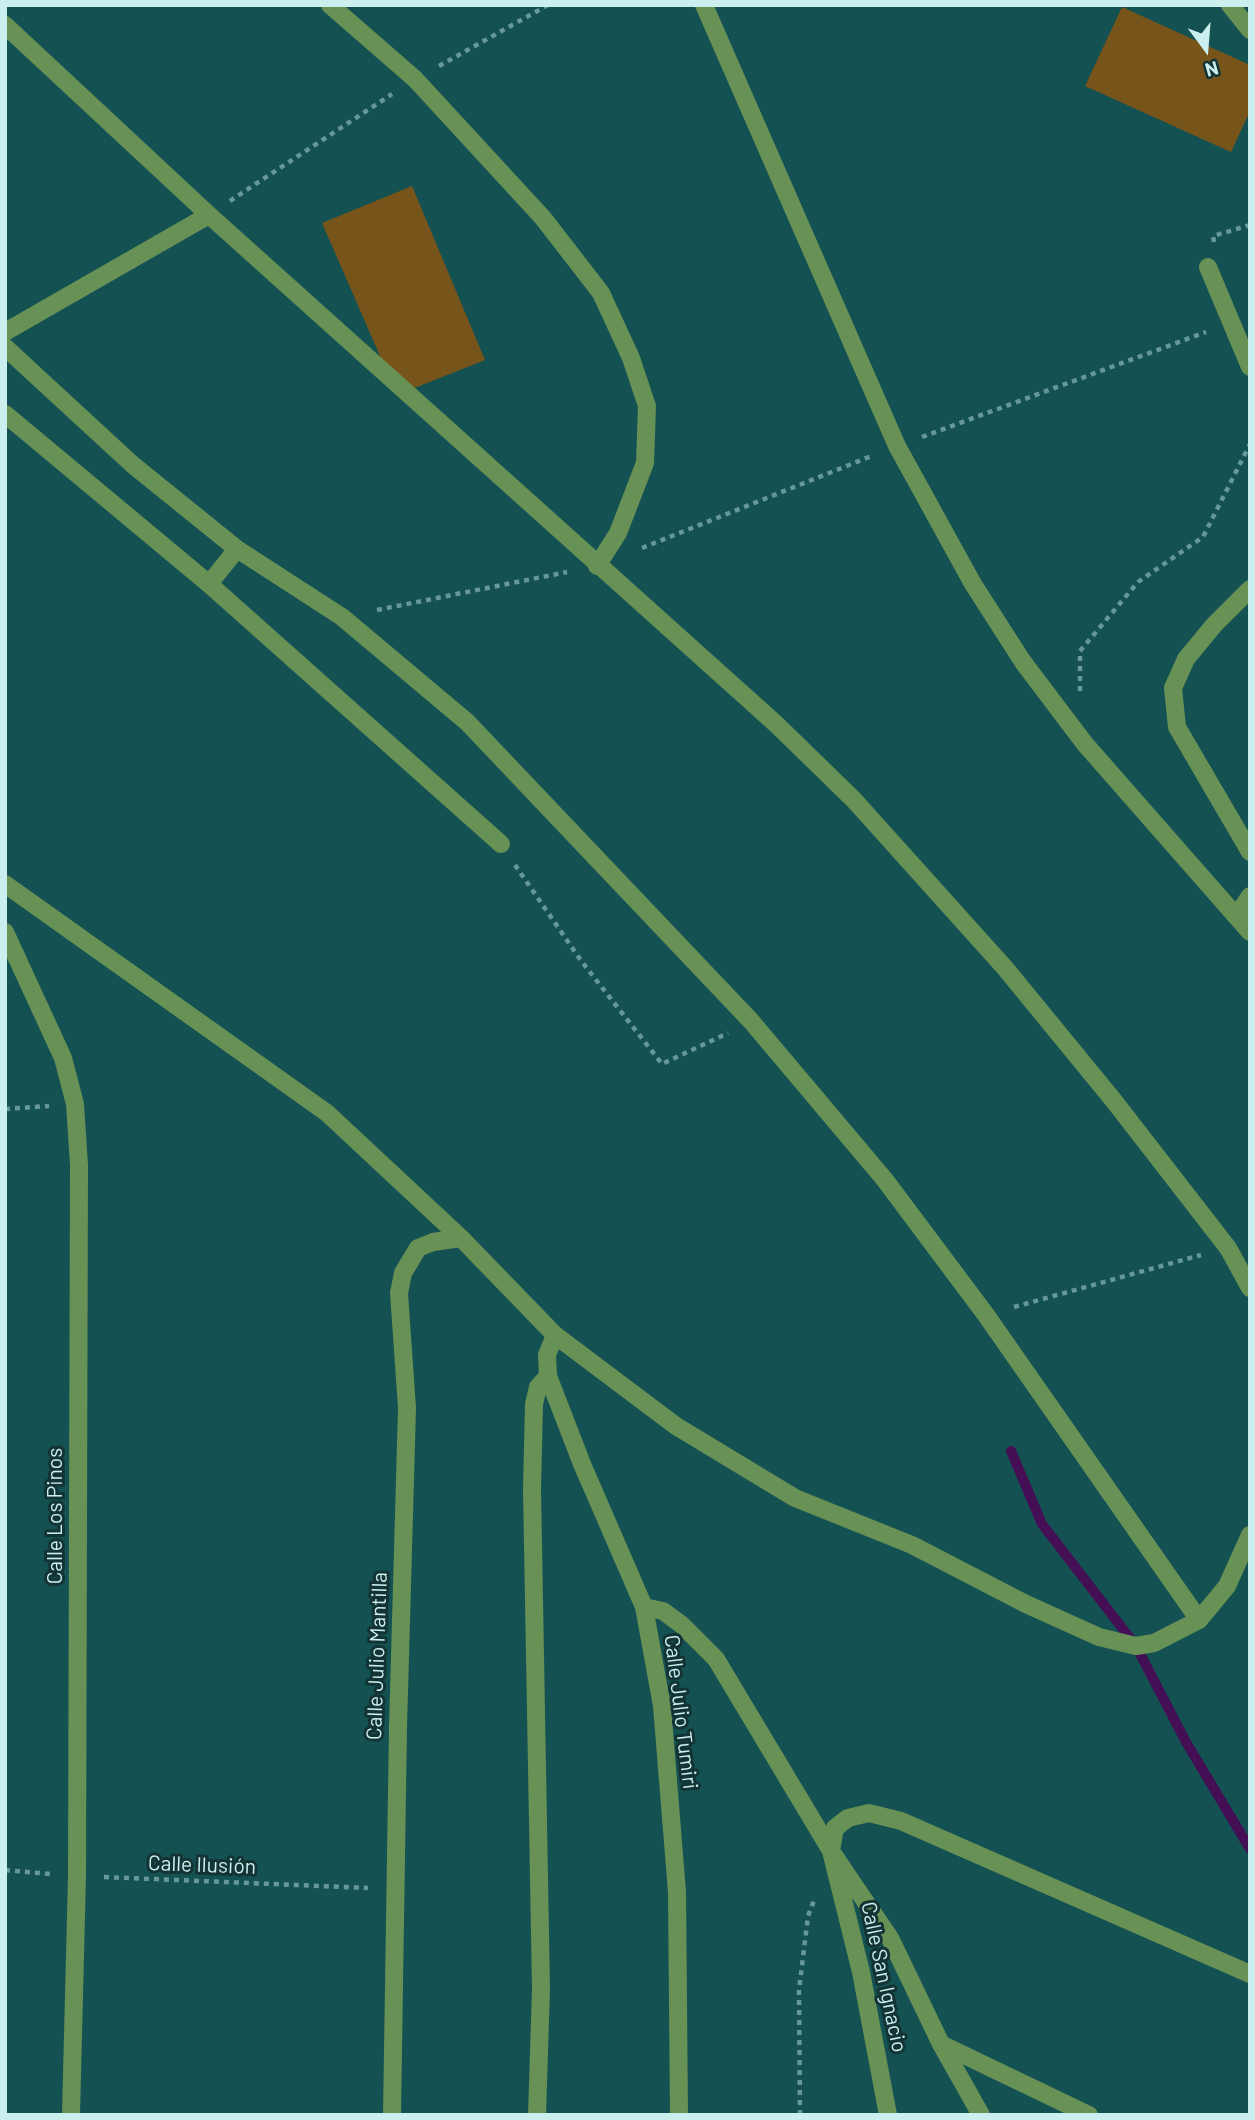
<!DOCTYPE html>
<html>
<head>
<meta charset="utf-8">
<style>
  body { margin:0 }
  #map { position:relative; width:1255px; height:2120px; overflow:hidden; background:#145152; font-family:Barlow,sans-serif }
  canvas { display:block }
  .frame { position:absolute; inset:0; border:7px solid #cbefef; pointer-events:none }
  .north { position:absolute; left:1171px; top:14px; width:70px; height:70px; -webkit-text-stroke:5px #133334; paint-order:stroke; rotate:164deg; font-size:19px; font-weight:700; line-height:28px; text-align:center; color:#cbefef }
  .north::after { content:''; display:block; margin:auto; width:24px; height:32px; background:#cbefef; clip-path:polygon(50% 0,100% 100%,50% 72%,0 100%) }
</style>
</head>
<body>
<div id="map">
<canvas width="1255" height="2120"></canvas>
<div class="frame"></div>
<div class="north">N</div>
</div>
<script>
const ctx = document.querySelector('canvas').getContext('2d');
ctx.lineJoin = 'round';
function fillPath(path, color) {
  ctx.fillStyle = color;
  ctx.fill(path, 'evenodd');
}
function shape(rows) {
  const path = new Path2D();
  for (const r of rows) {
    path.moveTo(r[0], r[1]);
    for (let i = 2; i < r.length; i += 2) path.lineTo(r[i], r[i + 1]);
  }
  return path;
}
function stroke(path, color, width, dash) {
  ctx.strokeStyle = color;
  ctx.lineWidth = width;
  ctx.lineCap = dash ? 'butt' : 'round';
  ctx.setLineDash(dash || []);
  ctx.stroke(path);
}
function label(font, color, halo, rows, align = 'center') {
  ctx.font = font + ' Barlow,sans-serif';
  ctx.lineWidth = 6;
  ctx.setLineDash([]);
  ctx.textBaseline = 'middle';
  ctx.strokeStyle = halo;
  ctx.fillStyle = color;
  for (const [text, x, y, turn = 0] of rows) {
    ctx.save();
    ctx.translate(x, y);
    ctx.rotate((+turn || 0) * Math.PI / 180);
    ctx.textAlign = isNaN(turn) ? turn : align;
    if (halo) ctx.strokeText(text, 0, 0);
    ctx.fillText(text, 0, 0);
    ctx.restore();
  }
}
fillPath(shape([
  [1122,7,1250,65,1250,111,1231,152,1085,86],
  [412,186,485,360,397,395,322,223]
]), '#76541a');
stroke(shape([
  [1011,1451,1042,1524,1136,1646,1186,1742,1250,1849]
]), '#440f55', 10);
stroke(shape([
  [439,66,548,5],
  [230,201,392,94],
  [1214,242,1213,236,1250,225],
  [922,437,1206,332],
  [642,548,874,455],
  [377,610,567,572],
  [1080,691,1080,651,1138,582,1203,537,1250,444],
  [515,865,582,962,662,1064,728,1033],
  [5,1109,49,1106],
  [1014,1307,1201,1255],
  [5,1870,50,1874],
  [104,1877,368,1888],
  [800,2115,799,1990,808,1916,815,1898]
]), '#679899', 4.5, [5, 5]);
stroke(shape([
  [330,5,415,79,543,218,601,293,631,358,647,406,645,463,618,533,597,566],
  [704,5,897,446,973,584,1023,662,1085,744,1250,932],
  [1230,5,1250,30],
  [5,25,209,215,776,724,854,800,1005,968,1114,1101,1228,1248,1250,1288],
  [1208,267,1250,367],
  [5,332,209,215],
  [5,347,133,465,237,549,342,617,467,722,751,1021,885,1180,986,1315,1199,1620],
  [5,414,209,584,501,844],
  [209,584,237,549],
  [1250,589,1214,625,1186,659,1173,688,1177,727,1250,852],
  [5,884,327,1113,461,1238,555,1335,676,1426,795,1498,912,1545,1026,1604,1099,1637,1136,1646,1154,1643,1199,1620,1227,1586,1250,1535],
  [1237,915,1250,896],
  [5,932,63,1058,75,1104,79,1165,77,1876,71,2115],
  [555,1335,547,1355,548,1376,582,1464,644,1607,662,1706,677,1892,679,2115],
  [644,1607,663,1611,682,1625,716,1659,831,1851,890,1938,941,2044,981,2115],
  [941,2044,1089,2115],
  [392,2115,398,1727,407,1408,399,1293,403,1273,418,1248,433,1242,461,1238],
  [537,2115,541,1989,532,1489,534,1404,538,1387,548,1376],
  [888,2115,861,1972,831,1851,835,1828,848,1818,869,1813,901,1821,1250,1974]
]), '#689156', 18);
label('21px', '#cbefef', '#133334', [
  ["Calle Los Pinos",55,1516,-90],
  ["Calle Julio Mantilla",377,1656,-88],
  ["Calle Julio Tumiri",681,1712,83],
  ["Calle Ilusión",202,1865,2],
  ["Calle San Ignacio",884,1977,78]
]);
</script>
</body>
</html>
